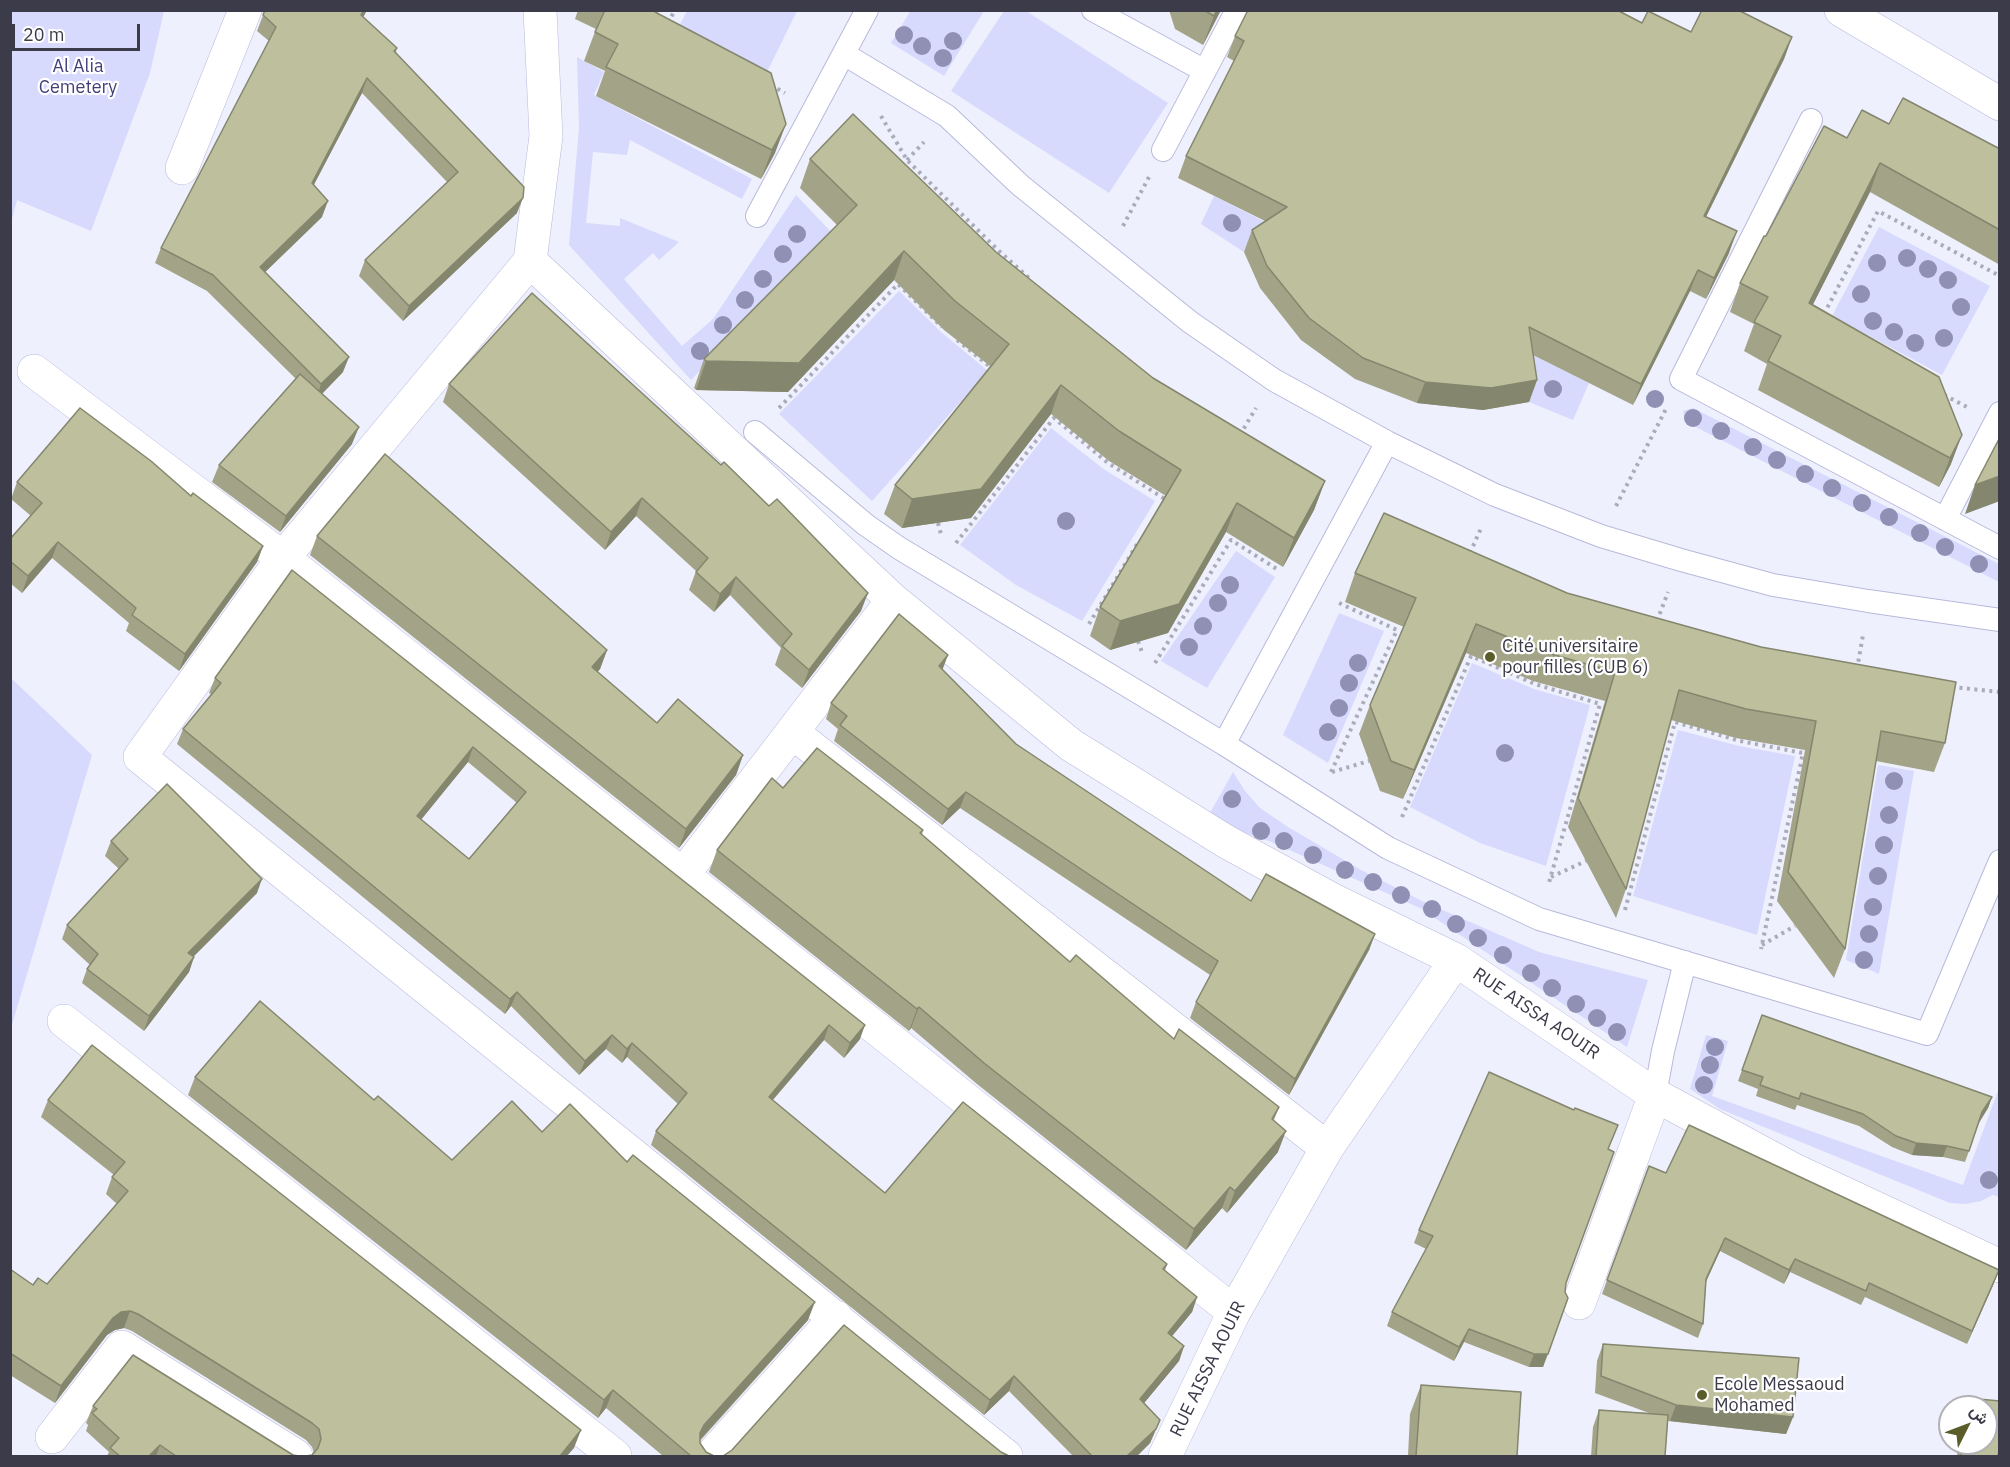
<!DOCTYPE html>
<html>
<head>
<meta charset="utf-8">
<style>
  body { margin:0 }
  #map { position:relative; width:2010px; height:1467px; overflow:hidden; background:#eff0fe; font-family:"IBM Plex Sans",Vazirmatn,sans-serif }
  canvas { display:block }
  .frame { position:absolute; inset:0; border:12px solid #3b3b49; pointer-events:none }
  .north { position:absolute; left:1938px; top:1395px; width:60px; height:60px; box-sizing:border-box; background:#fff; border:2px solid #b1b1b6; border-radius:50%; rotate:48deg; font-size:16px; font-weight:700; line-height:24px; text-align:center; color:#3b3b49 }
  .north::after { content:''; display:block; margin:auto; width:21px; height:27px; background:#5a5d2a; clip-path:polygon(50% 0,100% 100%,50% 72%,0 100%) }
  .scale { position:absolute; left:12px; top:24px; width:128px; height:27px; box-sizing:border-box; border:3px solid #3b3b49; border-top:0; padding-left:8px; font-size:18px; line-height:21px; white-space:nowrap; color:#3b3b49; -webkit-text-stroke:4px #fff; paint-order:stroke }
</style>
</head>
<body>
<div id="map">
<canvas width="2010" height="1467"></canvas>
<div class="frame"></div>
<div class="north">ش</div>
<div class="scale">20 m</div>
</div>
<script>
const ctx = document.querySelector('canvas').getContext('2d');
ctx.lineJoin = 'round';
function fillPath(path, color) {
  ctx.fillStyle = color;
  ctx.fill(path, 'evenodd');
}
function shape(rows) {
  const path = new Path2D();
  for (const r of rows) {
    path.moveTo(r[0], r[1]);
    for (let i = 2; i < r.length; i += 2) path.lineTo(r[i], r[i + 1]);
  }
  return path;
}
function stroke(path, color, width, dash) {
  ctx.strokeStyle = color;
  ctx.lineWidth = width;
  ctx.lineCap = dash ? 'butt' : 'round';
  ctx.setLineDash(dash || []);
  ctx.stroke(path);
}
function label(font, color, halo, rows, align = 'center') {
  ctx.font = font + ' "IBM Plex Sans",sans-serif';
  ctx.lineWidth = 4.5;
  ctx.setLineDash([]);
  ctx.textBaseline = 'middle';
  ctx.strokeStyle = halo;
  ctx.fillStyle = color;
  for (const [text, x, y, turn = 0] of rows) {
    ctx.save();
    ctx.translate(x, y);
    ctx.rotate((+turn || 0) * Math.PI / 180);
    ctx.textAlign = isNaN(turn) ? turn : align;
    if (halo) ctx.strokeText(text, 0, 0);
    ctx.fillText(text, 0, 0);
    ctx.restore();
  }
}
fillPath(shape([
  [11,10,164,11,150,73,91,231,17,200,11,223],
  [911,10,984,11,944,76,891,43],
  [687,11,797,11,767,72,679,26],
  [1004,11,1026,11,1168,103,1109,193,951,91],
  [577,57,604,72,594,95,752,179,742,199,630,140,627,155,593,152,586,223,620,226,620,218,679,242,659,260,653,253,624,279,682,346,713,319,796,195,833,234,691,380,569,245,579,127],
  [1214,196,1279,229,1244,252,1201,224],
  [1879,227,1990,286,1942,375,1832,316],
  [899,291,941,332,988,371,872,501,779,414],
  [1521,349,1589,383,1573,420,1529,402],
  [1693,408,1999,564,1999,582,1686,422,1683,411],
  [1051,428,1105,470,1155,501,1082,621,1016,585,960,545],
  [1236,551,1275,577,1207,688,1161,661],
  [1339,613,1384,631,1328,763,1283,735],
  [1472,663,1534,689,1590,705,1546,866,1480,843,1410,807],
  [11,678,92,755,11,1028],
  [1678,730,1739,746,1795,756,1757,935,1633,896],
  [1878,765,1914,771,1879,974,1846,960],
  [1233,772,1245,791,1260,808,1288,827,1361,870,1422,901,1539,952,1648,980,1627,1047,1420,908,1269,841,1206,820],
  [1706,1035,1728,1041,1712,1096,1963,1185,1999,1088,1999,1197,1993,1195,1981,1201,1966,1204,1950,1203,1720,1109,1690,1089]
]), '#d7d9fd');
const service = shape([
  [1093,10,1205,71],
  [844,54,947,116,1020,185,1190,322,1274,380,1387,442,1495,495,1601,536,1681,560,1773,585,1868,601,2000,620],
  [1811,120,1681,379,2000,548],
  [1163,150,1237,10],
  [757,216,867,10],
  [755,432,866,525,899,548,1224,744,1388,848,1539,919,1927,1034,2000,861],
  [1945,519,2000,413],
  [1224,744,1387,442],
  [1655,1095,1663,1051,1685,962]
]);
const minor = shape([
  [540,10,546,136,530,261,283,558,140,757,1006,1456],
  [1841,10,2000,104],
  [182,168,245,10],
  [530,261,893,600,1071,745,1225,841,1329,898,1456,960],
  [34,371,283,558,1234,1312],
  [793,733,1327,1148],
  [682,876,893,600],
  [64,1021,615,1456],
  [1579,1303,1655,1095],
  [52,1437,122,1347,296,1456],
  [711,1456,836,1317],
  [1165,1456,1234,1312,1327,1148,1456,960,1655,1095,1794,1170,2000,1266]
]);
stroke(service, '#b8b9db', 24);
stroke(minor, '#b8b9db', 34);
stroke(shape([
  [668,23,675,10],
  [771,85,785,93],
  [881,116,907,160,998,250,1031,280],
  [907,160,924,142],
  [1123,226,1149,177],
  [1824,314,1878,211,2000,276],
  [957,340,993,369],
  [1944,395,1967,407],
  [779,408,898,284,942,327],
  [1240,435,1256,408],
  [1616,506,1666,409],
  [938,523,941,534],
  [956,543,1054,418,1108,463,1165,499,1163,501],
  [1470,553,1482,526],
  [1657,621,1668,592],
  [1089,624,1139,541],
  [1138,641,1143,655],
  [1155,663,1231,540,1280,571],
  [1857,669,1863,635],
  [1952,687,2000,692],
  [1331,772,1397,630,1339,603],
  [1332,772,1369,761],
  [1402,817,1471,656,1535,684,1600,704,1548,886],
  [1551,877,1586,861],
  [1625,910,1675,722,1740,741,1803,753,1761,949],
  [1762,945,1795,926]
]), '#abacba', 4, [3, 4.5]);
stroke(service, '#fff', 22);
stroke(minor, '#fff', 33);
ctx.fillStyle = '#908fb4';
for (const [x, y] of [
  [904,35],
  [953,41],
  [922,46],
  [943,58],
  [1232,223],
  [797,234],
  [783,254],
  [1907,258],
  [1877,263],
  [1928,269],
  [763,279],
  [1948,280],
  [1861,294],
  [745,300],
  [1961,307],
  [1873,321],
  [723,325],
  [1894,332],
  [1944,338],
  [1915,343],
  [700,351],
  [1553,389],
  [1655,399],
  [1693,418],
  [1721,431],
  [1753,447],
  [1777,460],
  [1805,474],
  [1832,488],
  [1862,503],
  [1889,517],
  [1066,521],
  [1920,533],
  [1945,547],
  [1979,564],
  [1230,585],
  [1218,603],
  [1203,626],
  [1189,647],
  [1358,663],
  [1349,683],
  [1339,708],
  [1328,732],
  [1505,753],
  [1894,781],
  [1232,799],
  [1889,815],
  [1261,831],
  [1284,841],
  [1884,845],
  [1313,855],
  [1345,870],
  [1878,876],
  [1373,882],
  [1401,895],
  [1873,907],
  [1432,909],
  [1456,924],
  [1869,934],
  [1478,938],
  [1503,955],
  [1864,960],
  [1531,973],
  [1552,988],
  [1576,1004],
  [1597,1018],
  [1617,1032],
  [1715,1047],
  [1710,1065],
  [1704,1085],
  [1989,1180]
]) {
  ctx.beginPath();
  ctx.arc(x, y, 9, 0, 2 * Math.PI);
  ctx.fill();
}
fillPath(shape([
  [265,10,367,10,363,17,397,48,396,52,517,213,403,321,359,276,365,260,447,182,362,93,314,184,322,217,265,272,343,372,322,394,352,444,280,532,212,482,219,465,296,379,207,291,155,263,161,248,269,41,257,31],
  [578,10,659,10,657,14,775,153,761,179,596,96,605,71,584,61,596,29,575,19],
  [1169,10,1221,10,1203,45,1175,29],
  [1642,23,1691,32,1792,37,1784,59,1706,217,1729,253,1706,299,1690,291,1633,405,1533,355,1537,380,1529,402,1483,410,1417,403,1355,379,1301,340,1260,288,1244,252,1252,230,1265,221,1178,178,1186,156,1234,61,1227,57,1235,36],
  [1889,124,2000,149,2000,265,1870,192,1813,304,1939,377,1951,464,1939,487,1758,390,1767,364,1744,351,1754,324,1730,312,1740,283,1766,236,1847,138],
  [810,159,996,252,1153,378,1325,481,1314,510,1283,567,1226,532,1168,633,1110,650,1090,636,1100,607,1166,496,1109,461,1051,414,971,518,902,528,884,514,895,485,990,366,944,330,894,280,788,392,696,390,694,388,704,359,837,225,800,188],
  [449,384,861,611,802,688,775,665,781,648,730,595,714,612,689,590,696,571,636,516,605,550,443,402],
  [17,482,191,496,263,546,257,562,179,671,126,631,129,623,52,558,22,593,10,583,10,539,31,516,11,499],
  [317,536,607,650,600,669,597,672,657,723,743,755,736,775,679,848,310,555],
  [292,570,860,1039,844,1058,824,1040,773,1100,885,1193,1167,1264,1165,1271,1197,1297,1192,1312,1172,1336,1184,1346,1179,1361,1144,1403,1160,1420,1150,1443,1137,1456,1073,1456,1009,1391,984,1415,651,1145,656,1131,678,1104,627,1057,622,1063,606,1049,579,1075,511,1006,505,1014,177,744,183,729,211,694,209,693,215,678],
  [468,762,517,803,469,859,421,819],
  [1355,573,1567,593,1945,743,1934,772,1876,761,1845,949,1834,978,1777,901,1805,750,1736,738,1671,720,1626,889,1616,918,1568,827,1605,701,1533,681,1466,653,1403,799,1380,791,1359,734,1370,705,1404,627,1345,602],
  [943,670,1016,744,1251,901,1375,934,1369,950,1289,1095,1190,1018,1196,1002,1210,975,960,808,942,825,834,741,838,729,826,719,831,703],
  [783,788,923,830,922,835,1070,962,1174,1039,1279,1107,1274,1120,1278,1152,1227,1213,1222,1208,1186,1250,977,1084,911,1028,909,1031,709,872,717,850],
  [111,841,257,893,193,957,194,957,189,972,144,1031,82,983,87,969,90,965,62,939,67,925,119,869,105,856],
  [1762,1015,1992,1097,1988,1108,1979,1123,1965,1162,1943,1157,1912,1155,1892,1147,1859,1126,1797,1105,1795,1110,1756,1096,1758,1089,1738,1081],
  [195,1077,374,1100,452,1160,542,1132,627,1162,808,1320,700,1441,700,1443,706,1452,714,1456,1001,1452,1009,1456,663,1456,606,1408,598,1418,188,1095],
  [48,1100,574,1448,312,1455,314,1453,312,1447,306,1440,132,1331,124,1328,115,1330,107,1335,55,1403,10,1375,10,1269,33,1285,47,1284,117,1204,106,1194,112,1177,114,1175,41,1117],
  [1608,1149,1566,1283,1543,1367,1529,1367,1464,1342,1454,1361,1387,1326,1392,1312,1426,1249,1414,1243,1419,1230],
  [1649,1166,1666,1173,1994,1283,1967,1344,1865,1297,1861,1305,1790,1272,1784,1284,1720,1251,1706,1282,1703,1324,1698,1338,1602,1294],
  [1603,1344,1793,1417,1786,1434,1668,1421,1665,1456,1591,1456,1593,1427,1599,1410,1649,1413,1595,1393,1597,1361],
  [1421,1385,1517,1456,1408,1456,1410,1414],
  [1967,1398,2000,1401,2000,1444,1998,1456,1957,1456,1958,1443,1986,1443,1986,1407,1963,1407],
  [93,1406,293,1455,299,1456,107,1456,109,1452,86,1431,88,1425,86,1423]
]), '#a3a487');
fillPath(shape([
  [364,10,367,10,356,31,361,15],
  [1217,10,1221,10,1203,45,1214,16],
  [1792,37,1784,59,1696,237,1704,216],
  [367,78,362,93,307,198,312,183],
  [786,124,775,153,761,179,772,150],
  [1880,163,1870,192,1799,332,1809,303],
  [523,198,517,213,403,321,409,306],
  [328,201,322,217,255,282,260,267],
  [1737,231,1729,253,1706,299,1714,278],
  [904,251,894,280,788,392,696,390,706,361],
  [1698,270,1690,291,1633,405,1641,384],
  [349,357,343,372,316,400,321,384],
  [1537,380,1529,402,1483,410,1417,403,1425,382],
  [1061,385,1051,414,971,518,902,528,912,499],
  [359,427,352,444,280,532,286,516],
  [1962,435,1951,464,1939,487,1950,458],
  [2000,476,2000,501,1965,514,1975,485],
  [1325,481,1314,510,1283,567,1294,538],
  [642,498,636,516,605,550,611,532],
  [1237,503,1226,532,1168,633,1110,650,1120,621],
  [58,542,52,558,22,593,28,576],
  [263,546,257,562,179,671,185,654],
  [736,577,730,595,714,612,720,594],
  [868,593,861,611,802,688,809,670],
  [1476,624,1466,653,1403,799,1414,770],
  [607,650,600,669,585,686,592,667],
  [948,655,942,671,939,666],
  [473,747,468,762,412,831,417,816],
  [743,755,736,775,679,848,686,829],
  [966,792,960,808,942,825,948,809],
  [262,879,257,893,183,967,188,953],
  [1375,934,1369,950,1289,1095,1295,1079],
  [194,957,189,972,144,1031,149,1016],
  [517,992,511,1006,505,1014,510,999],
  [919,1007,911,1028,909,1031,917,1009],
  [829,1025,824,1040,763,1111,769,1097],
  [865,1025,860,1039,844,1058,850,1043],
  [612,1035,606,1049,579,1075,585,1061],
  [632,1043,627,1057,622,1063,627,1049],
  [1992,1097,1988,1108,1978,1124,1982,1112],
  [1286,1131,1278,1152,1227,1213,1235,1191],
  [1916,1143,1947,1146,1943,1157,1912,1155],
  [1230,1187,1222,1208,1186,1250,1194,1229],
  [1725,1238,1720,1251,1701,1292,1706,1279],
  [1795,1259,1790,1272,1784,1284,1789,1270],
  [1999,1270,1994,1283,1967,1344,1972,1331],
  [1197,1297,1192,1312,1163,1347,1168,1333],
  [815,1302,808,1320,697,1443,700,1433,704,1425],
  [130,1311,124,1328,115,1330,107,1335,55,1403,61,1386,113,1318,121,1312],
  [1469,1329,1464,1342,1454,1361,1459,1347],
  [1184,1346,1179,1361,1135,1414,1140,1399],
  [1534,1354,1548,1354,1543,1367,1529,1367],
  [1014,1376,1009,1391,984,1415,990,1400],
  [613,1390,606,1408,598,1418,604,1400],
  [1676,1405,1793,1417,1786,1434,1670,1421],
  [1160,1420,1150,1443,1137,1456,1127,1456],
  [581,1430,574,1448,567,1456,560,1456],
  [160,1445,156,1456,149,1456]
]), '#84866e');
const building = shape([
  [265,10,364,10,361,15,397,48,394,51,524,187,523,198,409,306,365,260,458,172,367,78,312,183,328,201,260,267,349,357,321,384,213,275,161,248,276,27,263,15,265,10],
  [605,10,656,10,655,12,771,73,786,124,772,150,606,67,618,44,595,32,605,10],
  [1204,10,1217,10,1214,16,1204,10],
  [1248,10,1617,10,1642,23,1648,11,1691,32,1702,10,1738,10,1792,37,1704,216,1737,231,1714,278,1698,270,1641,384,1529,327,1537,380,1491,388,1425,382,1363,358,1309,318,1267,266,1252,230,1287,207,1186,156,1244,41,1235,36,1248,10],
  [1903,98,2000,149,2000,230,1880,163,1809,303,1939,377,1962,435,1950,458,1768,361,1781,336,1754,322,1768,297,1740,283,1764,236,1766,236,1824,126,1847,138,1862,110,1889,124,1903,98],
  [853,114,996,252,1153,378,1325,481,1294,538,1237,503,1179,604,1120,621,1100,607,1181,470,1119,431,1061,385,981,489,912,499,895,485,1009,344,955,301,904,251,799,363,706,361,704,359,857,205,810,159,853,114],
  [532,293,721,465,724,462,769,506,777,499,868,593,809,670,782,646,792,634,736,577,720,594,696,572,708,558,642,498,611,532,449,384,532,293],
  [300,374,359,427,286,516,219,465,300,374],
  [80,408,151,461,191,496,193,493,263,546,185,654,132,615,136,608,58,542,28,576,10,561,10,539,42,503,17,482,80,408],
  [2000,437,2000,476,1975,485,2000,437],
  [385,454,607,650,592,667,657,723,678,699,743,755,686,829,317,536,385,454],
  [1384,513,1567,593,1761,647,1956,682,1945,743,1881,731,1845,949,1788,872,1816,721,1746,709,1679,690,1626,889,1578,798,1615,672,1544,652,1476,624,1414,770,1391,761,1370,705,1416,598,1355,573,1384,513],
  [292,570,865,1025,850,1043,829,1025,769,1097,885,1193,963,1102,1167,1264,1163,1269,1197,1297,1168,1333,1184,1346,1140,1399,1160,1420,1156,1429,1127,1456,1092,1456,1014,1376,990,1400,656,1131,687,1093,632,1043,627,1049,612,1035,585,1061,517,992,510,999,183,729,221,683,215,678,292,570],
  [473,747,526,792,469,859,417,816,473,747],
  [899,614,948,655,939,666,1016,744,1251,901,1266,874,1375,934,1295,1079,1196,1002,1218,961,966,792,948,809,840,725,847,716,831,703,899,614],
  [817,748,923,830,920,833,1070,962,1076,955,1174,1039,1179,1029,1279,1107,1272,1119,1286,1131,1235,1191,1230,1187,1194,1229,984,1063,919,1007,917,1009,717,850,772,778,783,788,817,748],
  [167,784,262,879,188,953,194,957,149,1016,87,969,98,954,67,925,128,859,111,841,167,784],
  [260,1001,374,1100,378,1096,452,1160,512,1101,542,1132,570,1104,627,1162,633,1155,815,1302,704,1425,700,1433,700,1443,706,1452,714,1456,723,1456,732,1450,844,1325,1001,1452,1009,1456,691,1456,613,1390,604,1400,195,1077,260,1001],
  [1762,1015,1992,1097,1982,1112,1969,1151,1947,1146,1916,1143,1896,1136,1863,1114,1801,1093,1799,1099,1760,1085,1763,1077,1742,1070,1762,1015],
  [92,1045,581,1430,560,1456,306,1456,312,1455,318,1448,321,1439,319,1429,312,1423,138,1314,130,1311,121,1312,113,1318,61,1386,10,1353,10,1269,33,1285,38,1278,47,1284,128,1191,112,1177,125,1162,48,1100,92,1045],
  [1489,1072,1574,1110,1575,1108,1618,1125,1608,1149,1614,1152,1566,1283,1565,1292,1568,1298,1548,1354,1534,1354,1469,1329,1459,1347,1392,1312,1433,1236,1419,1230,1489,1072],
  [1689,1125,1999,1270,1972,1331,1869,1283,1866,1291,1795,1259,1789,1270,1725,1238,1706,1279,1703,1324,1607,1280,1649,1166,1666,1173,1689,1125],
  [1603,1344,1799,1358,1793,1417,1676,1405,1601,1376,1603,1344],
  [133,1355,293,1455,299,1456,176,1456,160,1445,149,1456,120,1456,110,1448,119,1438,92,1413,97,1409,93,1406,133,1355],
  [1421,1385,1521,1392,1517,1456,1416,1456,1421,1385],
  [1967,1398,2000,1401,2000,1444,1998,1456,1961,1456,1963,1443,1986,1443,1986,1407,1966,1407,1967,1398],
  [1599,1410,1668,1415,1665,1456,1596,1456,1599,1410]
]);
fillPath(building, '#bdbf9d');
stroke(building, '#84866e', 1.5);
for (const [x, y, r, color] of [
  [1490,657,6,"#5a5d2a"],
  [1702,1395,6,"#5a5d2a"]
]) {
  const dot = new Path2D();
  dot.arc(x, y, r, 0, 2 * Math.PI);
  ctx.fillStyle = color;
  ctx.fill(dot);
  stroke(dot, '#fff', 2);
}
label('18px', '#423f77', '#fff', [
  ["Al Alia",78,67],
  ["Cemetery",78,88]
]);
label('18px', '#3b3b49', '#fff', [
  ["Cité universitaire",1502,647],
  ["pour filles (CUB 6)",1502,668],
  ["Ecole Messaoud",1714,1385],
  ["Mohamed",1714,1406]
], 'left');
label('18px', '#3b3b49', '#fff', [
  ["RUE AISSA AOUIR",1536,1014,34],
  ["RUE AISSA AOUIR",1208,1369,-64]
]);
</script>
</body>
</html>
